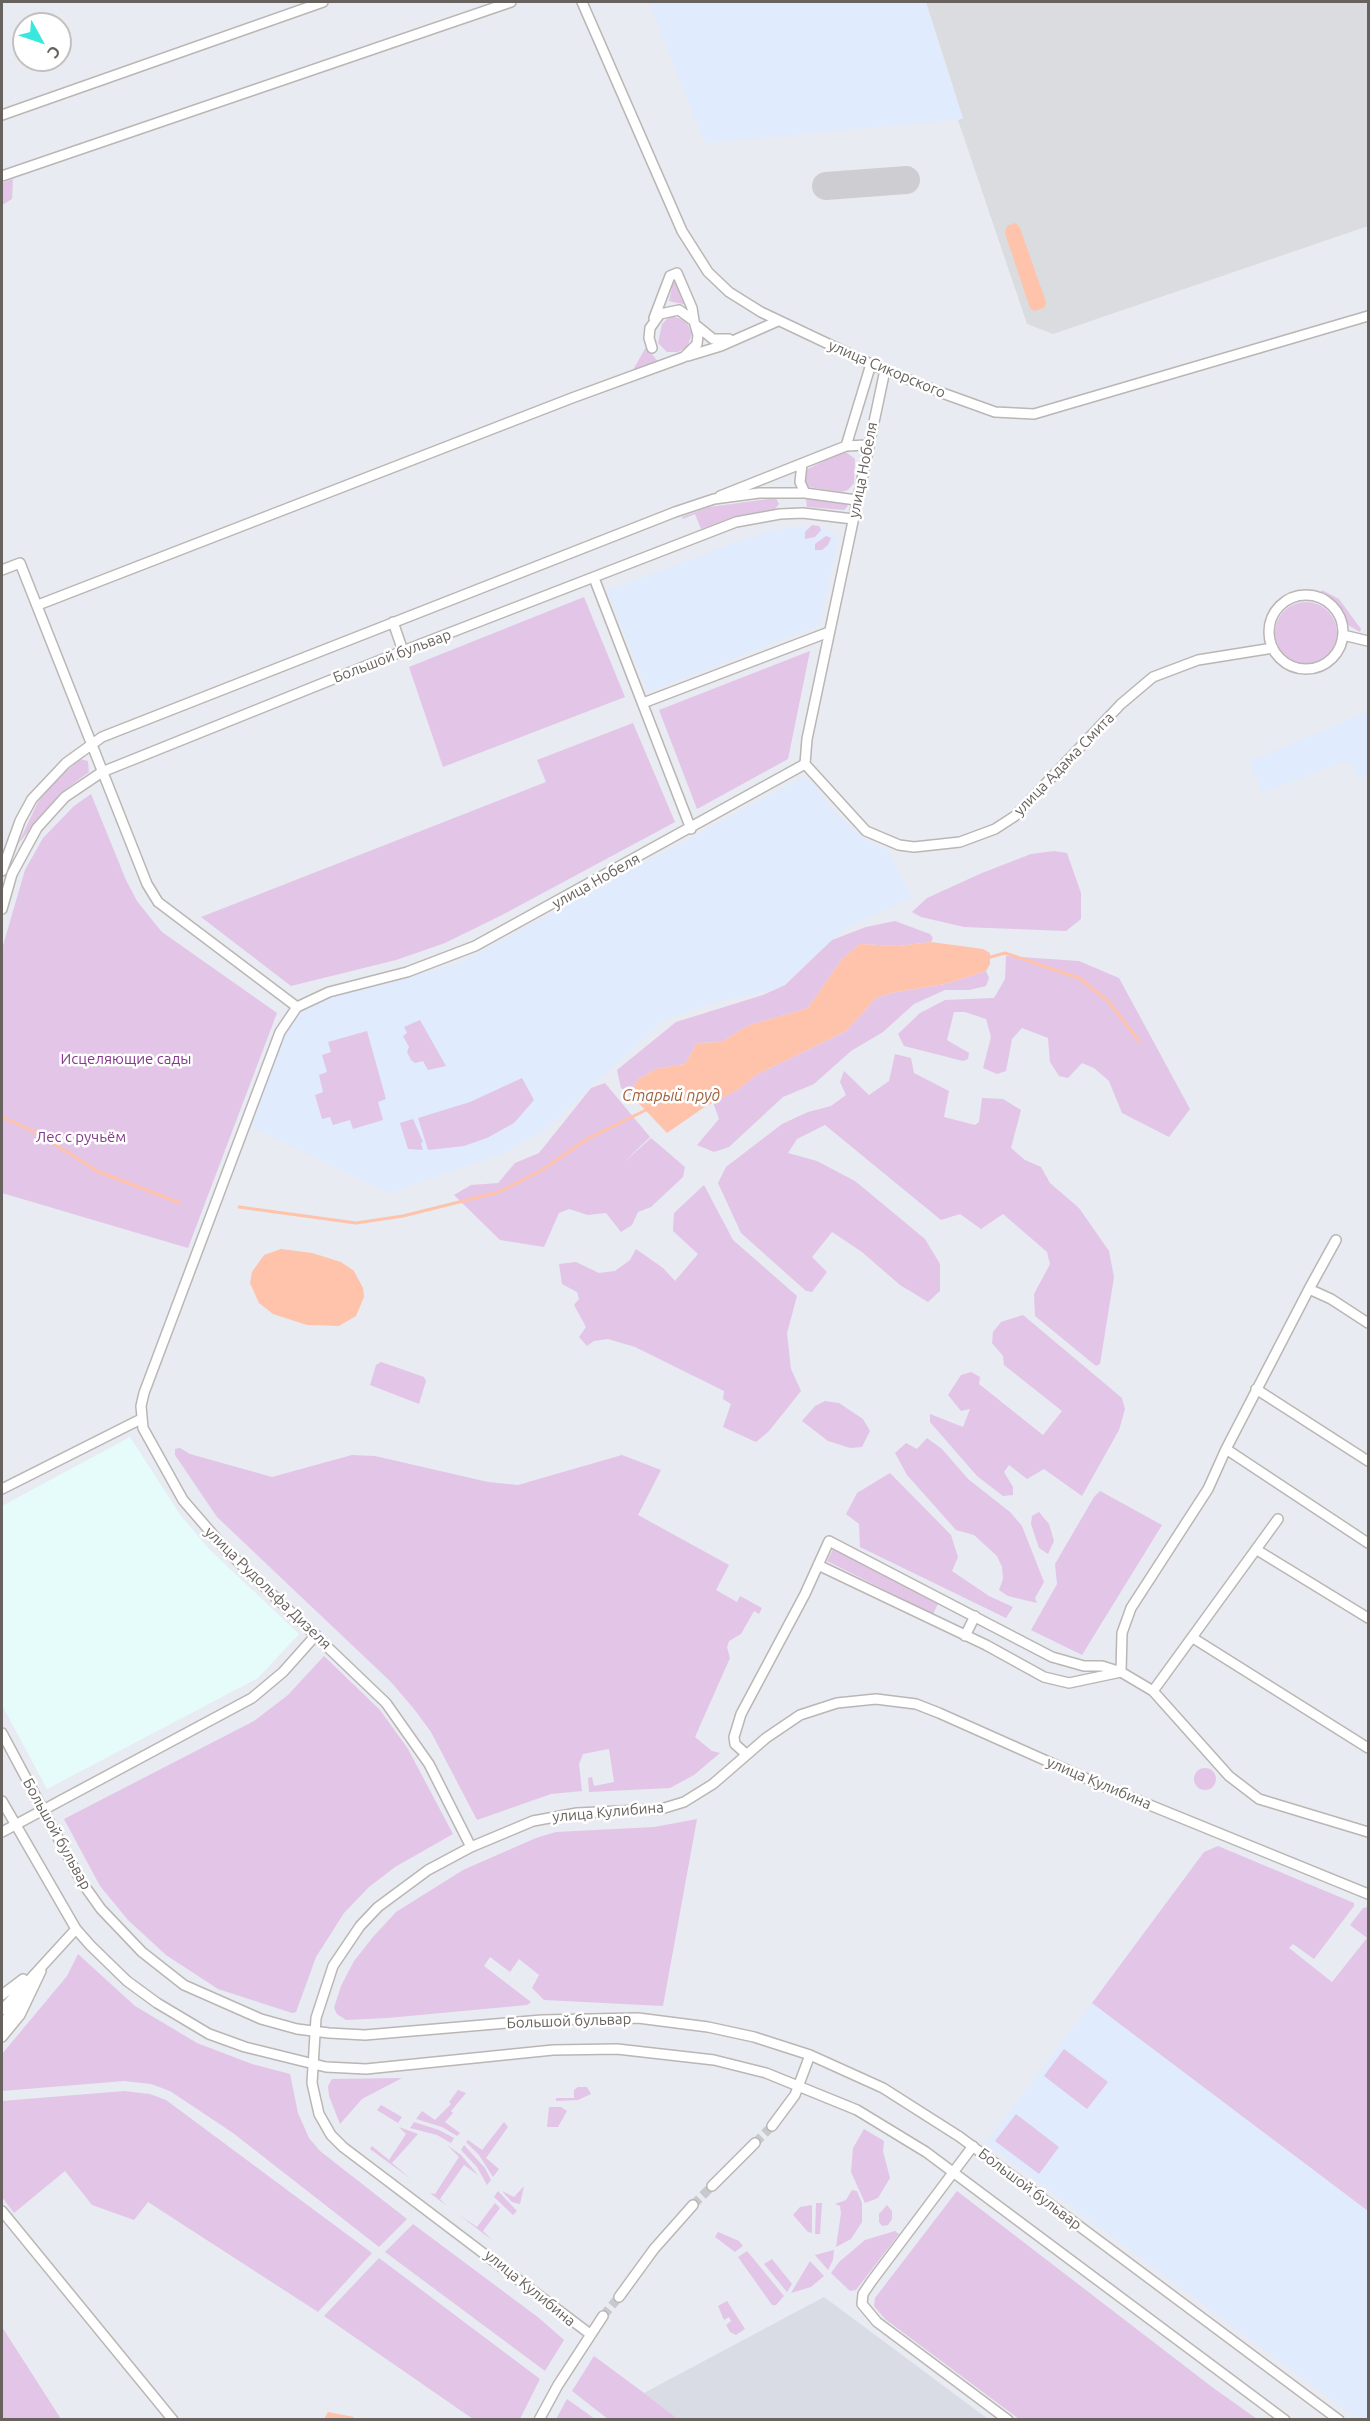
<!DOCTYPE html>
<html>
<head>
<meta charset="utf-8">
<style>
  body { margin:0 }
  #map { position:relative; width:1370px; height:2421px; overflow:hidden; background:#e8ebf1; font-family:Ubuntu,sans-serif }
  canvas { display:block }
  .frame { position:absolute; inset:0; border:3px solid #68625f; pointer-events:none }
  .north { position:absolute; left:12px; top:12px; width:60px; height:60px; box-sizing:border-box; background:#fff; border:2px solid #c3c0bf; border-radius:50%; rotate:130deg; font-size:16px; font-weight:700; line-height:24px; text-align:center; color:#68625f }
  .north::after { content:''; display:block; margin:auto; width:21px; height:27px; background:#37e8dd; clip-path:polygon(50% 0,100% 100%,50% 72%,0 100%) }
</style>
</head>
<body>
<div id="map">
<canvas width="1370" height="2421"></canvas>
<div class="frame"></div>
<div class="north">С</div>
</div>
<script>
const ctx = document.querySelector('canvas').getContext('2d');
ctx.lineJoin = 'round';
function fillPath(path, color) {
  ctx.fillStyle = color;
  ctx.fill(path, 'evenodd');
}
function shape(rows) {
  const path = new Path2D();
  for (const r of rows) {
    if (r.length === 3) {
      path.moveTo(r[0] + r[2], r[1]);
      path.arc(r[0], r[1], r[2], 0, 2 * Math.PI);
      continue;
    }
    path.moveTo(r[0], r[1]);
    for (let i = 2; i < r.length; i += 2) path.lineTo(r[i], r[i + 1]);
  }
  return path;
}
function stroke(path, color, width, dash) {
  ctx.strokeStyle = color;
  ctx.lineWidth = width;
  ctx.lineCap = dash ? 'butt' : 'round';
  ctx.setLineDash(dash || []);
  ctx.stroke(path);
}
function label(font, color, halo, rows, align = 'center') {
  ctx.font = font + ' Ubuntu,sans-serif';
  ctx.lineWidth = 5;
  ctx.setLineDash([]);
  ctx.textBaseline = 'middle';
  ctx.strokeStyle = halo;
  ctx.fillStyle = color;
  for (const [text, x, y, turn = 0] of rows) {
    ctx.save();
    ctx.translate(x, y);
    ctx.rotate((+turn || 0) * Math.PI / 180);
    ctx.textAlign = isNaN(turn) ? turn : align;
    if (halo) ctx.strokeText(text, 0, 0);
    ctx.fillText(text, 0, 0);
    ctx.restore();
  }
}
fillPath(shape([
  [649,2,926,2,963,119,705,143],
  [790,528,824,528,836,536,838,541,819,625,648,692,607,591,736,542,767,532],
  [1368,712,1368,775,1359,779,1353,766,1345,761,1262,793,1250,761],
  [803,777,815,785,829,806,863,838,888,851,912,897,846,928,779,988,709,1004,664,1020,542,1132,503,1153,388,1193,249,1125,287,1028,295,1015,308,1003,329,995,456,965],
  [1092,2003,1368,2211,1368,2419,1358,2419,986,2143]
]), '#e0ebfe');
fillPath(shape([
  [926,2,1368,2,1368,226,1053,334,1027,324,958,120,963,118]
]), '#dadce0');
fillPath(shape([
  [824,2297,839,2308,988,2419,678,2419,644,2393]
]), '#d9dce4');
fillPath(shape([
  [130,1437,181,1516,210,1550,299,1634,258,1678,47,1789,2,1705,2,1506]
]), '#e6fcfb');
fillPath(shape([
  [13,179,12,199,2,205,2,183],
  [674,279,679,279,687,305,669,301],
  [670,316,686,320,692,334,687,347,678,352,667,352,658,343,662,324],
  [646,347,660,364,634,372,633,370],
  [841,452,846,452,855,459,854,483,848,490,841,492,809,487,805,484,806,470],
  [776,498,779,504,775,509,733,517,701,529,695,514,683,519,682,517,709,507],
  [806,499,846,503,848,506,844,510,807,507],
  [812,525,819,526,821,530,815,537,805,539,805,532],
  [826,536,831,538,828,545,822,550,815,550,815,544],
  [1322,590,1339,599,1361,629,1360,632,1348,625,1339,607,1321,593],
  [584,597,625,697,443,767,409,667],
  [1306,633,31],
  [810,651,788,759,697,809,659,710],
  [633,723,675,822,502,915,445,943,396,960,291,986,201,917,546,782,537,760],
  [80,759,88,761,89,772,62,792,18,844,38,802,53,783],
  [91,794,126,880,137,901,152,920,162,932,277,1013,188,1248,2,1193,2,949,25,870,43,838,74,806],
  [1054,851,1067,853,1081,893,1081,919,1066,931,964,927,921,917,912,912,927,898,982,873,1031,854],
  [895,921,930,934,933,938,931,942,898,946,860,944,842,959,808,1008,747,1026,722,1042,697,1043,685,1064,656,1069,637,1080,631,1095,621,1088,617,1070,676,1022,763,995,785,985,832,940,866,927],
  [1006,956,1079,961,1119,978,1190,1109,1169,1137,1122,1113,1109,1081,1094,1068,1082,1063,1068,1078,1059,1076,1050,1062,1048,1038,1022,1028,1012,1039,1006,1071,997,1074,983,1068,991,1037,986,1019,965,1012,954,1012,947,1040,969,1053,968,1059,963,1061,904,1046,898,1034,920,1013,945,1000,994,998,1005,979],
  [986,971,989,978,986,986,969,990,945,990,914,1004,883,1032,851,1051,814,1084,783,1097,729,1147,714,1152,697,1145,719,1119,713,1102,739,1089,756,1075,846,1031,876,998,891,993,945,984],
  [420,1020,446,1066,428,1070,423,1061,415,1063,411,1060,407,1052,409,1047,403,1036,407,1033,404,1027],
  [367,1031,386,1099,378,1102,383,1120,353,1129,350,1120,333,1125,330,1117,322,1119,315,1095,323,1092,319,1075,327,1072,322,1055,331,1052,328,1042],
  [895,1054,911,1058,914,1073,949,1091,944,1117,975,1125,979,1122,982,1098,1003,1099,1021,1110,1011,1148,1025,1160,1041,1167,1050,1183,1079,1208,1109,1251,1114,1277,1100,1364,1096,1366,1035,1316,1034,1294,1050,1264,1047,1252,1003,1214,981,1229,960,1214,941,1220,825,1125,797,1139,788,1153,817,1161,855,1181,925,1239,940,1264,940,1291,928,1302,900,1285,862,1252,832,1232,812,1257,827,1272,812,1292,806,1291,741,1233,718,1183,726,1167,782,1124,808,1112,831,1106,846,1095,840,1082,844,1071,869,1095,889,1081],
  [522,1078,534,1100,514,1123,487,1138,464,1146,428,1150,418,1118,470,1102],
  [605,1083,650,1137,622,1164,651,1138,685,1167,683,1177,651,1207,638,1212,632,1225,621,1232,606,1213,588,1215,569,1209,559,1213,544,1247,500,1240,454,1195,471,1185,498,1183,515,1163,539,1153,591,1088],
  [413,1119,423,1142,421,1143,423,1150,408,1149,400,1123],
  [704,1185,733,1240,797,1296,787,1333,791,1369,801,1391,769,1431,756,1442,723,1427,731,1404,723,1399,724,1391,635,1347,608,1339,594,1341,587,1346,579,1337,586,1327,574,1305,579,1299,577,1292,562,1284,559,1264,576,1262,599,1273,615,1271,630,1260,636,1249,663,1268,675,1281,698,1254,673,1231,674,1213],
  [1023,1315,1122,1398,1125,1409,1119,1430,1082,1496,1044,1469,1027,1479,1009,1465,1004,1472,1013,1487,1013,1495,1003,1496,977,1476,930,1422,930,1414,963,1427,970,1409,961,1411,948,1395,961,1375,971,1372,980,1377,979,1384,1043,1435,1062,1411,1004,1365,1003,1356,992,1343,993,1332,1001,1322],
  [381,1362,424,1377,426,1381,419,1404,370,1385,376,1365],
  [825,1401,839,1403,863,1419,870,1431,862,1447,850,1448,828,1441,802,1421,815,1406],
  [927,1438,942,1449,968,1479,1010,1512,1022,1526,1044,1582,1035,1598,1037,1603,1008,1596,999,1590,1003,1579,1002,1567,997,1556,974,1535,956,1530,907,1475,895,1453,906,1443,917,1449],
  [180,1448,190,1454,272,1477,352,1455,375,1456,488,1482,518,1485,622,1455,661,1470,638,1515,729,1565,716,1590,737,1602,740,1596,762,1608,759,1614,754,1611,741,1634,729,1641,727,1647,730,1658,695,1737,712,1751,720,1753,694,1775,670,1788,589,1792,588,1778,592,1777,594,1786,614,1782,609,1749,583,1754,579,1764,582,1791,551,1794,477,1820,431,1732,414,1709,391,1682,217,1517,175,1455,175,1449],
  [890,1473,951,1535,958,1557,952,1571,989,1596,1013,1607,1006,1618,860,1547,859,1524,846,1514,857,1493],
  [1100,1491,1162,1525,1082,1655,1031,1630,1057,1584,1055,1564,1094,1497],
  [1039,1512,1049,1524,1054,1541,1048,1554,1039,1548,1031,1524,1032,1516],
  [833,1549,939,1602,933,1614,827,1561],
  [324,1656,380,1710,408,1749,453,1834,395,1867,369,1887,344,1913,316,1957,296,2012,292,2013,218,1989,166,1955,128,1920,100,1886,64,1819,254,1721,288,1695],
  [1205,1779,11],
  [697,1819,663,2006,544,2000,532,1988,539,1975,519,1959,510,1972,490,1957,484,1966,531,2002,527,2005,388,2018,346,2020,337,2014,334,2008,341,1986,354,1961,373,1937,396,1912,463,1870,536,1838,556,1832,654,1827],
  [1218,1846,1354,1903,1354,1906,1314,1959,1293,1944,1289,1948,1332,1982,1367,1938,1350,1925,1363,1908,1368,1907,1368,2211,1092,2003,1204,1852],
  [78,1954,135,2006,197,2043,252,2064,290,2074,298,2113,309,2138,320,2151,407,2219,379,2247,233,2133,170,2091,151,2084,124,2081,2,2091,2,2054,67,1976],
  [1064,2049,1108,2082,1087,2109,1044,2076],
  [402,2078,362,2099,340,2124,329,2096,328,2086,332,2079],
  [578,2087,587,2087,591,2094,578,2100,556,2101,556,2098,574,2098,574,2090],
  [458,2090,466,2093,451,2111,453,2113,445,2122,460,2133,457,2136,442,2127,416,2119,422,2111,435,2120,451,2104,449,2102],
  [124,2091,150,2094,166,2100,372,2253,318,2312,148,2202,134,2220,92,2205,65,2171,14,2213,2,2197,2,2101],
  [381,2105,402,2117,398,2123,377,2110],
  [549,2107,561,2107,567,2111,558,2127,547,2127],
  [1016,2114,1059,2147,1039,2174,995,2141],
  [414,2122,439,2130,454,2138,451,2143,437,2135,410,2128],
  [504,2122,508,2127,486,2158,499,2169,493,2177,479,2155,466,2142,468,2140,482,2150],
  [399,2127,418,2134,392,2163,411,2179,370,2149,372,2146,389,2160,406,2134],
  [864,2129,884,2141,883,2151,890,2178,878,2198,865,2203,851,2172,853,2148],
  [447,2145,461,2155,478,2175,464,2165,440,2199,447,2206,430,2193,435,2194,459,2157],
  [464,2145,485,2168,491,2180,487,2185,477,2167,461,2150],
  [524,2186,520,2204,512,2202,502,2191,514,2197],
  [852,2190,857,2191,862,2203,862,2222,851,2239,836,2247,841,2213,840,2206,835,2204,846,2200],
  [498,2191,517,2211,513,2215,494,2197],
  [957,2191,1212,2387,1257,2419,1019,2419,885,2319,874,2306,875,2298],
  [495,2203,500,2208,483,2231,492,2240,459,2215,477,2227],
  [816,2203,822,2203,820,2234,815,2234],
  [812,2205,812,2233,808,2232,793,2215,800,2207],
  [887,2205,892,2211,892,2219,888,2225,882,2226,879,2222,879,2214],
  [413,2224,539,2318,564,2340,545,2371,385,2252],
  [895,2231,899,2234,856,2290,850,2291,831,2273,839,2262,865,2240],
  [718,2232,739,2241,743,2246,735,2252,715,2237],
  [834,2250,833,2260,828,2270,815,2255],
  [747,2251,784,2296,776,2305,772,2305,738,2257],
  [379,2258,540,2379,520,2419,473,2419,324,2316],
  [772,2259,792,2284,787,2292,764,2264],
  [810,2261,824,2276,811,2287,791,2293],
  [727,2301,745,2329,736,2335,730,2332,726,2325,731,2321,729,2317,724,2320,718,2306],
  [2,2327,61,2419,2,2419],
  [594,2356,644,2393,678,2419,608,2419,572,2391],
  [567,2399,595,2419,556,2419]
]), '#e3c5e7');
fillPath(shape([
  [1016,223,1020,228,1046,302,1044,308,1034,311,1030,308,1005,233,1007,226],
  [931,942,983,949,990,953,990,964,986,971,945,984,891,993,876,998,846,1031,756,1075,739,1089,706,1106,667,1133,631,1095,637,1080,656,1069,685,1064,697,1043,722,1042,747,1026,808,1008,842,959,860,944,898,946],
  [281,1249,312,1253,341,1262,354,1271,363,1288,364,1297,356,1316,339,1326,307,1325,273,1314,259,1303,250,1283,252,1272,264,1255],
  [328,2412,354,2417,353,2419,324,2419]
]), '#fec3aa');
stroke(shape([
  [987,958,1005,953,1079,978,1108,1001,1139,1041],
  [2,1117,37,1133,97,1171,180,1203],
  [239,1207,356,1223,403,1216,499,1192,542,1170,587,1139,648,1109]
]), '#fec3aa', 3);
stroke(shape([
  [826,186,906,180]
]), '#ceced2', 28);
stroke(shape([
  [755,2143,772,2126],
  [693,2205,712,2186],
  [603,2316,619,2297]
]), '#c8c9cc', 9, [9, 4.5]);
const minor = shape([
  [582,2,682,231,708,272,729,292,761,312,877,367,945,394,995,412,1034,414,1368,316],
  [2,115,323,2],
  [2,176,511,2],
  [654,318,670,276,677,273,692,308,694,321],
  [697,326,713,339,729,339],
  [688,356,721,346,778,321],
  [846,446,871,364],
  [802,464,800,482,805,493],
  [720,496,846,446,867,445],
  [2,570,20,563,147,884,158,902,297,1007],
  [594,578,691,829],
  [1306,632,37],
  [38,605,572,398,684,357,697,344,698,335,694,321,679,310,660,314,650,328,649,338,652,348],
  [393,622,403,651],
  [1343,635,1368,641],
  [643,703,829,632],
  [805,764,866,831,899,845,914,847,960,842,995,829,1015,816,1121,704,1153,677,1198,660,1273,648],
  [805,764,807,739,885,370],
  [2,871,20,821,32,799,66,763,102,737,675,512,714,499,759,493,805,493,856,500],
  [2,909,12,874,37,828,65,797,102,772,403,651,736,522,780,514,803,513,853,519],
  [1309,1289,1336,1240],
  [1256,1389,1368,1461],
  [1226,1449,1368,1543],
  [2,1489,141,1419],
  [1257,1550,1368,1618],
  [818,1565,986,1645,1044,1677,1069,1683,1121,1672],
  [965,1636,975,1616],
  [1193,1638,1368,1748],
  [1121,1672,1122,1633,1131,1608,1208,1489,1226,1449,1309,1289,1331,1299,1368,1323],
  [1153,1691,1278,1519],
  [2,1733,81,1881,101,1909,142,1952,184,1985,261,2019,297,2029,329,2033,365,2035,542,2020,638,2018,708,2027,754,2037,810,2055,883,2088,960,2137,1339,2420],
  [746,1754,735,1744,734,1737,741,1714,805,1594,829,1541,1052,1657,1084,1666,1102,1666,1121,1672,1153,1691,1229,1776,1259,1799,1368,1832],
  [2,1801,76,1929,90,1945,127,1981,157,2003,209,2034,245,2047,326,2067,366,2069,553,2050,617,2049,714,2060,766,2073,857,2110,926,2152,1285,2420],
  [2,1832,252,1698,283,1672,316,1635],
  [471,1847,429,1764,386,1703,227,1551,183,1500,143,1428,141,1406,144,1393,280,1032,297,1007,329,992,407,972,475,946,805,764],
  [2,1995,23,1979],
  [2,2010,76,1929],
  [2,2025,25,1993],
  [2,2037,20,2015,41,1971],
  [772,2126,795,2095,810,2055],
  [973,2146,871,2282,863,2294,862,2304,877,2322,1008,2420],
  [712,2186,755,2143],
  [2,2211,173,2420],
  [619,2297,654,2249,693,2205],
  [590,2334,343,2147,331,2135,319,2114,312,2083,316,2018,333,1966,360,1926,378,1907,428,1870,471,1847,533,1821,577,1813,661,1809,684,1802,713,1784,766,1738,800,1715,837,1703,876,1699,916,1704,939,1713,1103,1786,1368,1894],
  [539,2420,558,2385,603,2316]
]);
stroke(minor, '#bab6b3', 12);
stroke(minor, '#fff', 9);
label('15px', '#68625f', '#fff', [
  ["улица Сикорского",887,369,23],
  ["улица Нобеля",863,470,-79],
  ["Большой бульвар",392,656,-21],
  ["улица Адама Смита",1064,764,-46],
  ["улица Нобеля",596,881,-29],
  ["улица Рудольфа Дизеля",268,1588,44],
  ["улица Кулибина",1099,1783,23],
  ["улица Кулибина",608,1812,-5],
  ["Большой бульвар",57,1834,61],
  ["Большой бульвар",569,2021,-2],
  ["Большой бульвар",1030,2189,37],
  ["улица Кулибина",530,2288,39]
]);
label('15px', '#85398c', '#fff', [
  ["Исцеляющие сады",126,1059],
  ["Лес с ручьём",81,1137]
]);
label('italic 16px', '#9f633f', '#fff', [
  ["Старый пруд",671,1096]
]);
</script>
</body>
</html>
